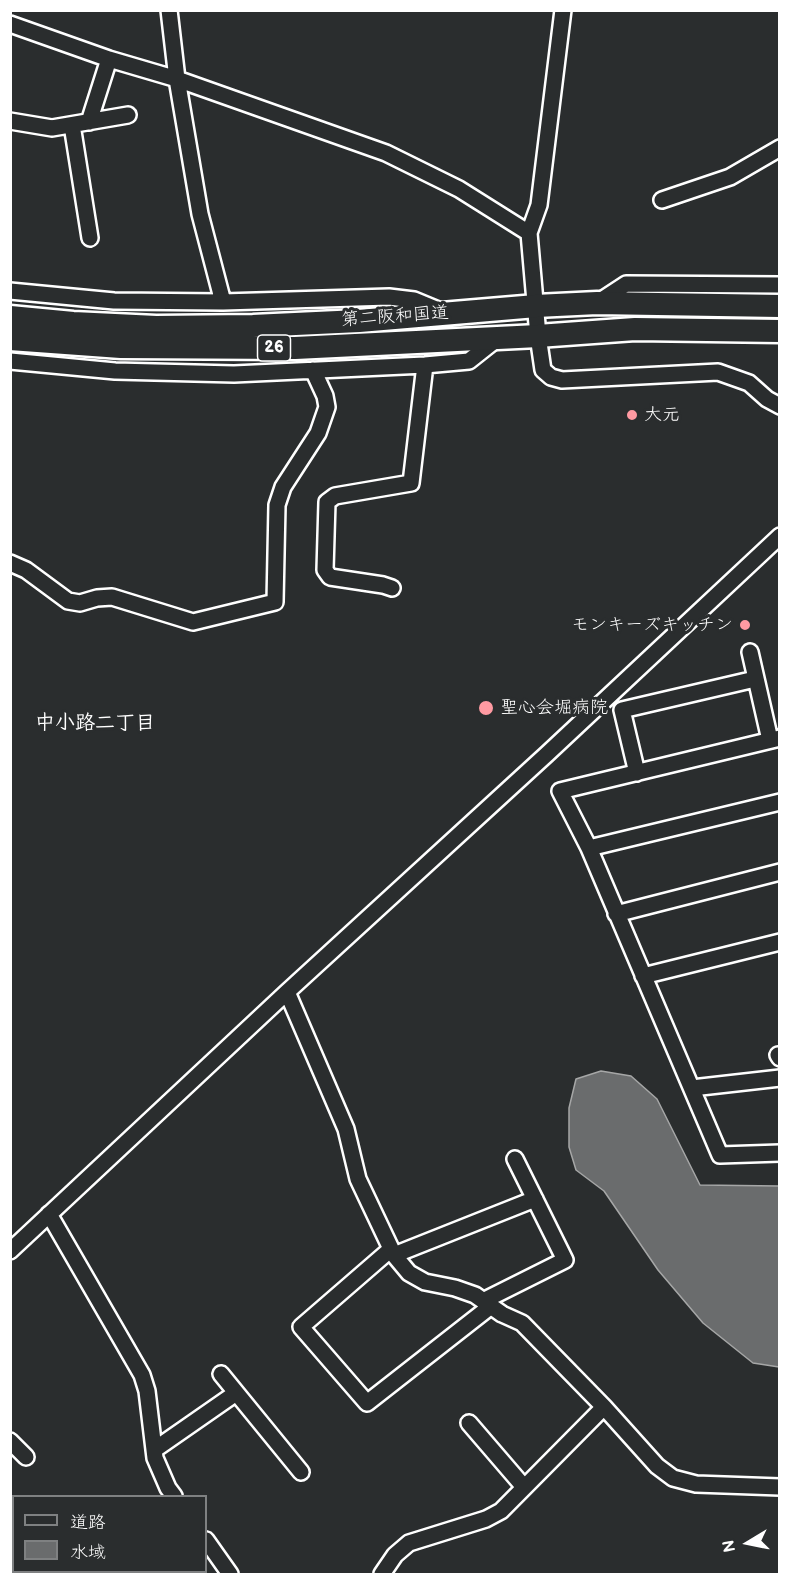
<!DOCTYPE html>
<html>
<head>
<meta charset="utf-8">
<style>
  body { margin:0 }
  #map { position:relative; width:790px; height:1585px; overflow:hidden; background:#2a2d2e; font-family:"Balsamiq Sans","Klee One",sans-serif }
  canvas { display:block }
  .frame { position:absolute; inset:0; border:12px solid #fff; pointer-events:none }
  .legend { position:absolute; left:12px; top:1495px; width:195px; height:78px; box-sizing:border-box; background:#2a2d2e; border:2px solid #7f8182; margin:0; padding:8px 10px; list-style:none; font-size:18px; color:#fff }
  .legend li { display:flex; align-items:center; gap:12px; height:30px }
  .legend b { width:30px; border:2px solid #7f8182 }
  .north { position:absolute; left:718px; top:1513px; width:60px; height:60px; -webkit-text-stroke:4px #2a2d2e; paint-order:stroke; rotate:260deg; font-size:16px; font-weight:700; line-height:24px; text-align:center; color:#fff }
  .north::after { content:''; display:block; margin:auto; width:21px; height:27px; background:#fff; clip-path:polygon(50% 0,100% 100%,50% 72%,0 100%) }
</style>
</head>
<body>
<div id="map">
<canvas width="790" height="1585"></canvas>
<div class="frame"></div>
<ul class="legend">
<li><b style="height:8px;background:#2a2d2e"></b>道路</li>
<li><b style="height:16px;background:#6a6c6d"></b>水域</li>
</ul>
<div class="north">N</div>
</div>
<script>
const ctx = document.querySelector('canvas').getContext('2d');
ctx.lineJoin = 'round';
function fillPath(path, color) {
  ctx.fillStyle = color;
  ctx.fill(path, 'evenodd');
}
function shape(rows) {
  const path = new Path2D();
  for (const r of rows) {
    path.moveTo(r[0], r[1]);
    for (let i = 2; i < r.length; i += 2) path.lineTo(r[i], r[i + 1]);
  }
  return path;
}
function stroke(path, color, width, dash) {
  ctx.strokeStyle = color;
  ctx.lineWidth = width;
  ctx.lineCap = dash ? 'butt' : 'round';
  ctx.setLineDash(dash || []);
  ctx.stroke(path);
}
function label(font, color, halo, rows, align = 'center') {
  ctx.font = font + ' "Balsamiq Sans","Klee One",sans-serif';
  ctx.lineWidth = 6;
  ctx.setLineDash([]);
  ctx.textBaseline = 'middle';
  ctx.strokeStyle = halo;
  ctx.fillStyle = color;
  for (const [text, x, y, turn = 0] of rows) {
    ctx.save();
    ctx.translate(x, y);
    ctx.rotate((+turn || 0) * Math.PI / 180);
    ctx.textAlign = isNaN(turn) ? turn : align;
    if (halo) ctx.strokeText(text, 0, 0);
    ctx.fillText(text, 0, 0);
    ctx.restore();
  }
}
const water = shape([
  [601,1071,631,1076,657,1099,700,1185,779,1186,779,1367,753,1363,703,1323,658,1270,604,1191,576,1170,569,1147,569,1108,576,1079,601,1071]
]);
fillPath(water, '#6a6c6d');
stroke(water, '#a6a7a7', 1.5);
const minor = shape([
  [169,10,177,79,200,214,223,302],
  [563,10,539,205,529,233,538,336,543,370,551,377,562,380,718,372,749,383,767,399,780,406],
  [10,24,109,59,177,79,386,153,459,189,529,233],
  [10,121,52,128,128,115],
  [89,122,109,59],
  [72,125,90,238],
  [662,200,730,177,780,148],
  [10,291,114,301,223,302,389,297,414,300,443,312],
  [597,303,626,284,780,285],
  [10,361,115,371,234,374,425,365,469,361,498,338],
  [10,563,26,570,68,601,80,603,97,598,112,597,193,622,275,602,277,505,283,487,318,433,327,407,325,396,313,370],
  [392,588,383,585,330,577,325,570,327,502,335,496,411,483,425,365],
  [750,652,770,740],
  [780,738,560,791,589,848,720,1155,780,1153],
  [637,773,622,710,755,679],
  [589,848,780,802],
  [616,914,780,872],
  [643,976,780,942],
  [287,992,346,1129,358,1179,394,1255,409,1273,425,1282,455,1288,475,1295,502,1314,522,1323,604,1407,657,1466,673,1478,696,1484,780,1487],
  [778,1055,780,1058],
  [692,1088,780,1078],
  [49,1214,142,1375,147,1391,155,1458,168,1488,174,1496],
  [391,1249,301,1327,367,1403,491,1306],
  [10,1251,287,992,547,754,780,536],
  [394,1255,535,1199],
  [483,1301,565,1260,515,1159],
  [221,1374,301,1472],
  [469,1423,524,1487],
  [10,1441,26,1457],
  [154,1450,236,1393],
  [206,1540,230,1574],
  [382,1574,395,1555,409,1543,486,1519,501,1511,604,1407]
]);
const highway = shape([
  [10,317,73,323,156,327,253,326,359,321,536,306,597,303,780,306],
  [10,339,121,347,295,348,538,336,635,329,780,331]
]);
stroke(minor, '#fff', 20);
stroke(highway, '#fff', 27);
stroke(minor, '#2a2d2e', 15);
stroke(highway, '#2a2d2e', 22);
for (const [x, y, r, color] of [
  [632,415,6,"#ff9aa2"],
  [745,625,6,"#ff9aa2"],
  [486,708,8,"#ff9aa2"]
]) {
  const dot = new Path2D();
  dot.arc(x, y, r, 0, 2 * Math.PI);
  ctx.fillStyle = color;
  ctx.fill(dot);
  stroke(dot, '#2a2d2e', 2);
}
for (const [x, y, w] of [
  [274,348,33]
]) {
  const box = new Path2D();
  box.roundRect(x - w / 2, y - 13, w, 26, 4.5);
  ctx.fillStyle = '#2a2d2e';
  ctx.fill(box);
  stroke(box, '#fff', 1.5);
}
label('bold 16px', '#fff', null, [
  ["26",274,348]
]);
label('18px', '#fff', '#2a2d2e', [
  ["第二阪和国道",395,317,-4]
]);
label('18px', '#fff', '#2a2d2e', [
  ["大元",644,415],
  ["モンキーズキッチン",733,625,"right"],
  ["聖心会堀病院",500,708]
], 'left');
label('bold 20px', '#fff', '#2a2d2e', [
  ["中小路二丁目",95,724]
]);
</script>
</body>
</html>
